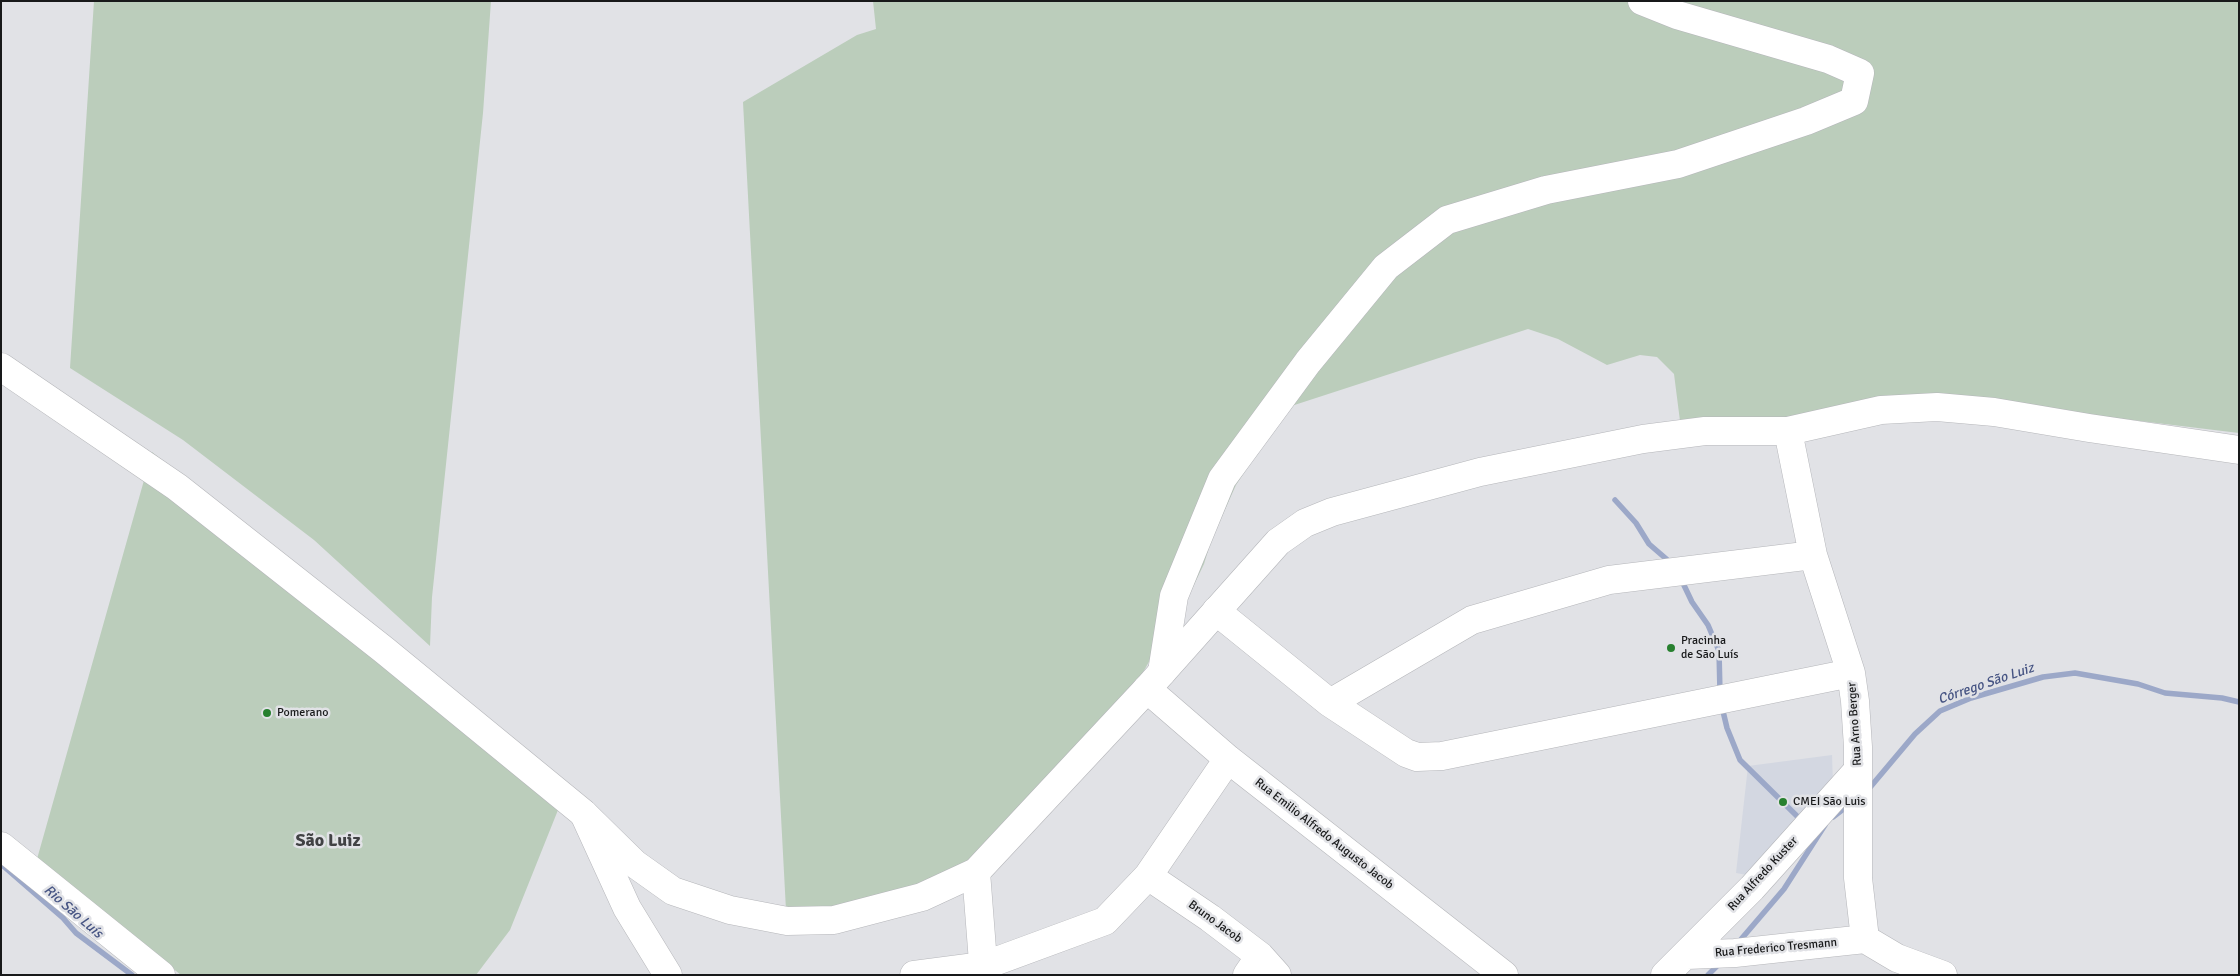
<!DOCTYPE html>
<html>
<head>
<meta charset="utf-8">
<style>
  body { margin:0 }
  #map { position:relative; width:2240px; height:976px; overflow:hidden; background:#e1e2e6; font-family:Signika,sans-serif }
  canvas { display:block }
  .frame { position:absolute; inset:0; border:2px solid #18191a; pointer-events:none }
</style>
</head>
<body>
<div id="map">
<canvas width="2240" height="976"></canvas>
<div class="frame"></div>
</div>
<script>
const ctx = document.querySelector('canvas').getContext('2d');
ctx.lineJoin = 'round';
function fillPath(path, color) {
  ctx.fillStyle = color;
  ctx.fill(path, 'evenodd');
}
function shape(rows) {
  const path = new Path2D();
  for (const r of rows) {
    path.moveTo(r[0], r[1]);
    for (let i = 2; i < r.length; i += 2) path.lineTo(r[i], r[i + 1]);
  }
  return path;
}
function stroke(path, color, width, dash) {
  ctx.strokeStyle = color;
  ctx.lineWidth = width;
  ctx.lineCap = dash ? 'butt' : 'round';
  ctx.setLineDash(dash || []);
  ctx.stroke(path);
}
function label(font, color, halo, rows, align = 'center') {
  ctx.font = font + ' Signika,sans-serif';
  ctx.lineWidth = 5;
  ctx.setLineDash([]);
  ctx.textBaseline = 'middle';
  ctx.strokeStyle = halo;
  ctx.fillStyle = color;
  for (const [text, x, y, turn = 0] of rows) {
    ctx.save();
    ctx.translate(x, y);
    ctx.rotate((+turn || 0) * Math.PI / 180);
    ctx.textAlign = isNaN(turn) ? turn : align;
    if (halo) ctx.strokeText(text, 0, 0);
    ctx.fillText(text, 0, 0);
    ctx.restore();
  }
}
fillPath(shape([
  [1832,755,1833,785,1764,878,1736,873,1748,766]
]), '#d3d7e1');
fillPath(shape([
  [94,1,491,1,483,113,432,597,430,646,314,540,183,440,70,368],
  [873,1,2239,1,2239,433,1967,400,1835,422,1680,421,1674,374,1657,357,1640,355,1607,365,1558,339,1528,329,1276,411,1267,438,1236,485,1211,541,1204,564,1180,614,1155,651,1118,717,1014,834,933,891,834,912,786,910,743,102,857,35,876,29],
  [152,452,356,616,558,810,510,930,476,975,181,975,37,859]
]), '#bbcdbb');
stroke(shape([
  [1615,500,1636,523,1649,544,1671,563],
  [1681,579,1692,602,1708,625,1719,651,1720,693],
  [1722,707,1727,728,1740,760,1802,821],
  [1867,791,1915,734,1940,711,1971,698,2043,677,2075,673,2138,684,2165,693,2222,698,2239,702],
  [1833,817,1850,804],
  [1,864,63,918,76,933,132,975],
  [1737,944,1784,889,1825,825],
  [1708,975,1719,964]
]), '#9ca8c8', 5.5);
const minor = shape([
  [1788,431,1813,555,1851,673,1855,701,1858,747,1858,878,1865,939,1897,958,1943,975],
  [1216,611,1330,703,1406,753,1417,757,1442,756,1851,673],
  [1162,672,1174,596,1222,479,1308,362,1386,267,1447,220,1546,190,1678,164,1806,121,1854,101,1860,73,1828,59,1677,15,1642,1],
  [1147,689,1228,759,1504,975],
  [1330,703,1472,620,1609,580,1813,555],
  [584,814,627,908,668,975],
  [1,846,161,975],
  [976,872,984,975],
  [1148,876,1210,918,1260,956,1277,975],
  [1687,955,1735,953,1865,939],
  [914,975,983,966,1105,921,1148,876,1228,759],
  [1247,975,1260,956],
  [1665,975,1752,888,1858,770]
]);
const major = shape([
  [1,367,177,487,384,650,583,813,635,864,673,891,730,910,787,921,834,920,895,904,922,897,976,872,1147,689,1278,542,1305,523,1332,512,1480,472,1643,439,1705,431,1788,431,1881,410,1937,407,1994,412,2089,428,2239,450]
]);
stroke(minor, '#b5b6ba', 29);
stroke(major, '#b5b6ba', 29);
stroke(minor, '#fff', 28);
stroke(major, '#fff', 28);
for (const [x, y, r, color] of [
  [1671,648,5,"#27802f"],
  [267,713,5,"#27802f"],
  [1783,802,5,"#27802f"]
]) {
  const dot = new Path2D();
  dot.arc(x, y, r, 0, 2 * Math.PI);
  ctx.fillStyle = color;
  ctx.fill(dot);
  stroke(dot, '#e1e2e6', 2);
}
label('12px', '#18191a', '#e1e2e6', [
  ["Pracinha",1681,641],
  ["de São Luís",1681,655],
  ["Pomerano",277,713],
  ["CMEI São Luis",1793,802]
], 'left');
label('12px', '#18191a', '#e1e2e6', [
  ["Rua Arno Berger",1855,724,-94],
  ["Rua Emilio Alfredo Augusto Jacob",1324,834,38],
  ["Rua Alfredo Kuster",1763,874,-47],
  ["Bruno Jacob",1215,922,36],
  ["Rua Frederico Tresmann",1776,948,-5]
]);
label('italic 14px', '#465483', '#e1e2e6', [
  ["Córrego São Luiz",1986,684,-19],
  ["Rio São Luís",73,912,41]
]);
label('bold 18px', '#414244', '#e1e2e6', [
  ["São Luiz",328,841]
]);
</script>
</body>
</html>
